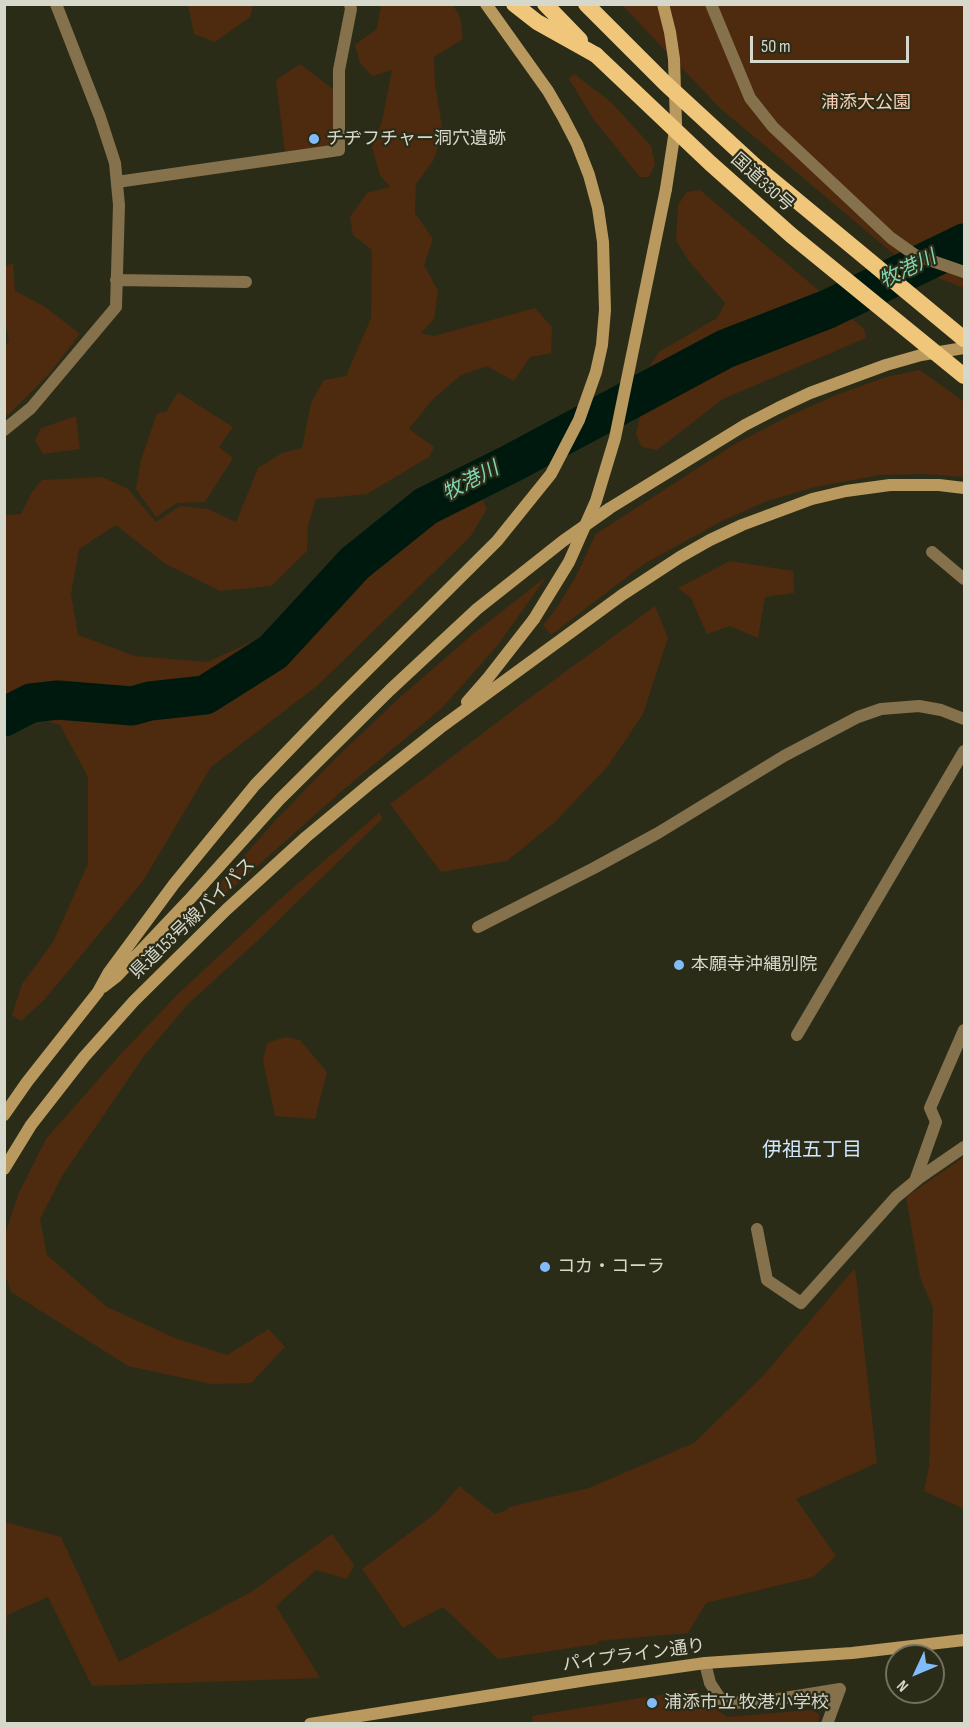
<!DOCTYPE html>
<html>
<head>
<meta charset="utf-8">
<style>
  body { margin:0 }
  #map { position:relative; width:969px; height:1728px; overflow:hidden; background:#2b2c18; font-family:"Sofia Sans Condensed",sans-serif }
  canvas { display:block }
  .frame { position:absolute; inset:0; border:6px solid #d7d8cc; pointer-events:none }
  .north { position:absolute; left:885px; top:1644px; width:60px; height:60px; box-sizing:border-box; background:#2b2c18; border:2px solid #707160; border-radius:50%; rotate:226deg; font-size:16px; font-weight:700; line-height:24px; text-align:center; color:#d7d8cc }
  .north::after { content:''; display:block; margin:auto; width:21px; height:27px; background:#80bdfa; clip-path:polygon(50% 0,100% 100%,50% 72%,0 100%) }
  .scale { position:absolute; left:750px; top:36px; width:159px; height:27px; box-sizing:border-box; border:3px solid #d7d8cc; border-top:0; padding-left:8px; font-size:18px; line-height:21px; white-space:nowrap; color:#d7d8cc; -webkit-text-stroke:4px #2b2c18; paint-order:stroke }
</style>
</head>
<body>
<div id="map">
<canvas width="969" height="1728"></canvas>
<div class="frame"></div>
<div class="north">N</div>
<div class="scale">50 m</div>
</div>
<script>
const ctx = document.querySelector('canvas').getContext('2d');
ctx.lineJoin = 'round';
function fillPath(path, color) {
  ctx.fillStyle = color;
  ctx.fill(path, 'evenodd');
}
function shape(rows) {
  const path = new Path2D();
  for (const r of rows) {
    path.moveTo(r[0], r[1]);
    for (let i = 2; i < r.length; i += 2) path.lineTo(r[i], r[i + 1]);
  }
  return path;
}
function stroke(path, color, width, dash) {
  ctx.strokeStyle = color;
  ctx.lineWidth = width;
  ctx.lineCap = dash ? 'butt' : 'round';
  ctx.setLineDash(dash || []);
  ctx.stroke(path);
}
function label(font, color, halo, rows, align = 'center') {
  ctx.font = font + ' "Sofia Sans Condensed","Noto Sans JP",sans-serif';
  ctx.lineWidth = 4.5;
  ctx.setLineDash([]);
  ctx.textBaseline = 'middle';
  ctx.strokeStyle = halo;
  ctx.fillStyle = color;
  for (const [text, x, y, turn = 0] of rows) {
    ctx.save();
    ctx.translate(x, y);
    ctx.rotate((+turn || 0) * Math.PI / 180);
    ctx.textAlign = isNaN(turn) ? turn : align;
    if (halo) ctx.strokeText(text, 0, 0);
    ctx.fillText(text, 0, 0);
    ctx.restore();
  }
}
fillPath(shape([
  [188,5,188,4,253,5,250,17,215,42,194,34],
  [381,5,453,5,460,17,463,39,434,57,435,84,443,133,433,161,416,184,415,213,433,239,424,265,438,291,434,319,421,333,434,336,535,308,552,327,551,353,530,357,514,381,487,366,461,375,432,400,409,429,434,447,429,457,367,494,316,499,308,526,307,551,271,586,220,591,164,563,116,525,79,549,71,594,78,635,135,656,208,662,272,632,356,586,424,529,482,499,487,509,470,537,317,686,211,767,143,881,44,1000,21,1021,12,1015,22,984,53,942,88,864,88,777,60,725,35,718,5,720,5,515,21,514,32,492,42,480,102,477,128,489,156,522,180,506,208,509,236,522,258,468,282,453,302,448,311,403,324,380,346,376,371,318,372,250,353,235,350,217,367,193,390,187,380,175,372,148,382,121,392,70,372,76,360,63,355,45,377,29],
  [622,5,964,5,964,288,908,266,720,108],
  [300,64,334,90,333,145,285,152,276,80],
  [574,74,611,102,651,146,655,164,649,177,640,177,594,120,569,79],
  [700,190,864,329,866,338,723,399,657,450,642,447,636,435,650,366,659,352,717,318,725,303,688,260,676,240,678,205,687,192],
  [13,263,15,291,44,306,80,334,49,374,8,415,4,414,5,345,9,342,5,320,4,267],
  [920,370,964,402,964,477,923,474,880,475,815,487,767,501,722,521,644,564,551,635,543,625,556,609,574,580,596,534,735,444,789,416,836,395,886,377],
  [178,392,233,427,219,447,233,458,205,502,177,503,156,517,136,489,141,460,157,413,166,412],
  [76,416,80,449,43,454,35,441,41,428],
  [730,561,793,571,794,593,765,597,758,638,730,626,707,634,691,598,678,588],
  [547,576,497,646,442,708,343,790,220,899,213,891,275,821,337,757,397,700,473,634],
  [655,606,668,638,643,714,608,766,556,821,507,861,441,872,390,804,512,711],
  [380,812,382,819,254,944,188,1004,144,1056,62,1176,40,1219,47,1255,107,1307,175,1338,227,1355,269,1329,285,1347,251,1383,211,1384,128,1366,11,1292,5,1274,5,1234,19,1193,46,1139,119,1056,178,994,278,901],
  [285,1037,300,1040,327,1072,315,1119,275,1116,263,1061,267,1043],
  [964,1157,964,1509,924,1491,929,1466,933,1308,920,1277,906,1197],
  [855,1268,877,1463,796,1499,836,1556,813,1577,706,1603,688,1633,598,1641,597,1644,498,1659,443,1607,403,1628,362,1569,437,1512,459,1486,495,1514,507,1510,509,1507,589,1488,694,1443,762,1377],
  [5,1522,61,1537,119,1662,253,1591,332,1534,354,1565,347,1579,316,1570,276,1606,320,1678,92,1686,48,1597,7,1615,5,1668],
  [696,1689,701,1699,727,1717,812,1710,820,1715,818,1723,533,1723,532,1716]
]), '#4e2a0e');
stroke(shape([
  [4,717,31,703,58,700,132,706,150,701,205,695,273,652,355,563,426,506,512,463,725,349,828,309,964,243]
]), '#00190f', 39);
stroke(shape([
  [117,182,339,150,339,70,351,9,350,4],
  [116,280,246,282],
  [4,430,31,408,116,307,119,205,115,163,100,117,56,4],
  [932,552,964,579],
  [797,1035,964,751],
  [915,1181,936,1122,930,1108,964,1030],
  [757,1229,767,1280,801,1303,896,1197,919,1178,964,1147],
  [705,1663,710,1683,723,1703,760,1702,840,1689,827,1724]
]), '#85714c', 12);
stroke(shape([
  [711,4,750,98,773,127,891,238,915,255,964,272],
  [478,927,594,868,658,833,784,756,858,717,881,709,919,706,941,710,964,719]
]), '#85714c', 12);
stroke(shape([
  [663,4,670,32,674,59,676,124,666,189],
  [467,702,488,678,534,619],
  [103,987,116,977,188,901,279,800,390,690,477,609,563,541,610,508,745,425,778,408,810,393,886,365,921,355,964,348],
  [4,1115,27,1082,98,992,109,972,174,884,255,785,336,701,497,541,551,474,579,420,596,372,602,345,605,310,603,242,598,208,589,175,577,144,563,117,548,91,486,4],
  [4,1169,31,1125,84,1057,134,1001,226,910,306,837,372,782,440,728,622,595,680,557,710,540,742,525,812,499,846,491,890,485,939,485,964,488],
  [310,1724,593,1679,705,1663,852,1653,964,1640]
]), '#b9995d', 12);
stroke(shape([
  [514,4,537,22,596,55],
  [545,4,580,40]
]), '#f0c77a', 16);
stroke(shape([
  [534,619,569,562,596,501,615,438,666,189]
]), '#b9995d', 12);
stroke(shape([
  [586,4,666,84,755,166,964,339],
  [596,55,710,163,791,235,964,376]
]), '#f0c77a', 16);
for (const [x, y, r, color] of [
  [314,139,6,"#80bdfa"],
  [679,965,6,"#80bdfa"],
  [545,1267,6,"#80bdfa"],
  [652,1703,6,"#80bdfa"]
]) {
  const dot = new Path2D();
  dot.arc(x, y, r, 0, 2 * Math.PI);
  ctx.fillStyle = color;
  ctx.fill(dot);
  stroke(dot, '#2b2c18', 2);
}
label('18px', '#fad1b6', '#2b2c18', [
  ["浦添大公園",866,103]
]);
label('18px', '#d7d8cc', '#2b2c18', [
  ["チヂフチャー洞穴遺跡",326,139],
  ["本願寺沖縄別院",691,965],
  ["コカ・コーラ",557,1267],
  ["浦添市立 牧港小学校",664,1703]
], 'left');
label('18px', '#d7d8cc', '#2b2c18', [
  ["国道330号",762,183,42],
  ["県道153号線バイパス",193,919,-44],
  ["パイプライン通り",634,1656,-8]
]);
label('italic 20px', '#80d6b3', '#2b2c18', [
  ["牧港川",908,270,-26],
  ["牧港川",471,482,-28]
]);
label('20px', '#d0e7fe', '#2b2c18', [
  ["伊祖五丁目",812,1151]
]);
</script>
</body>
</html>
